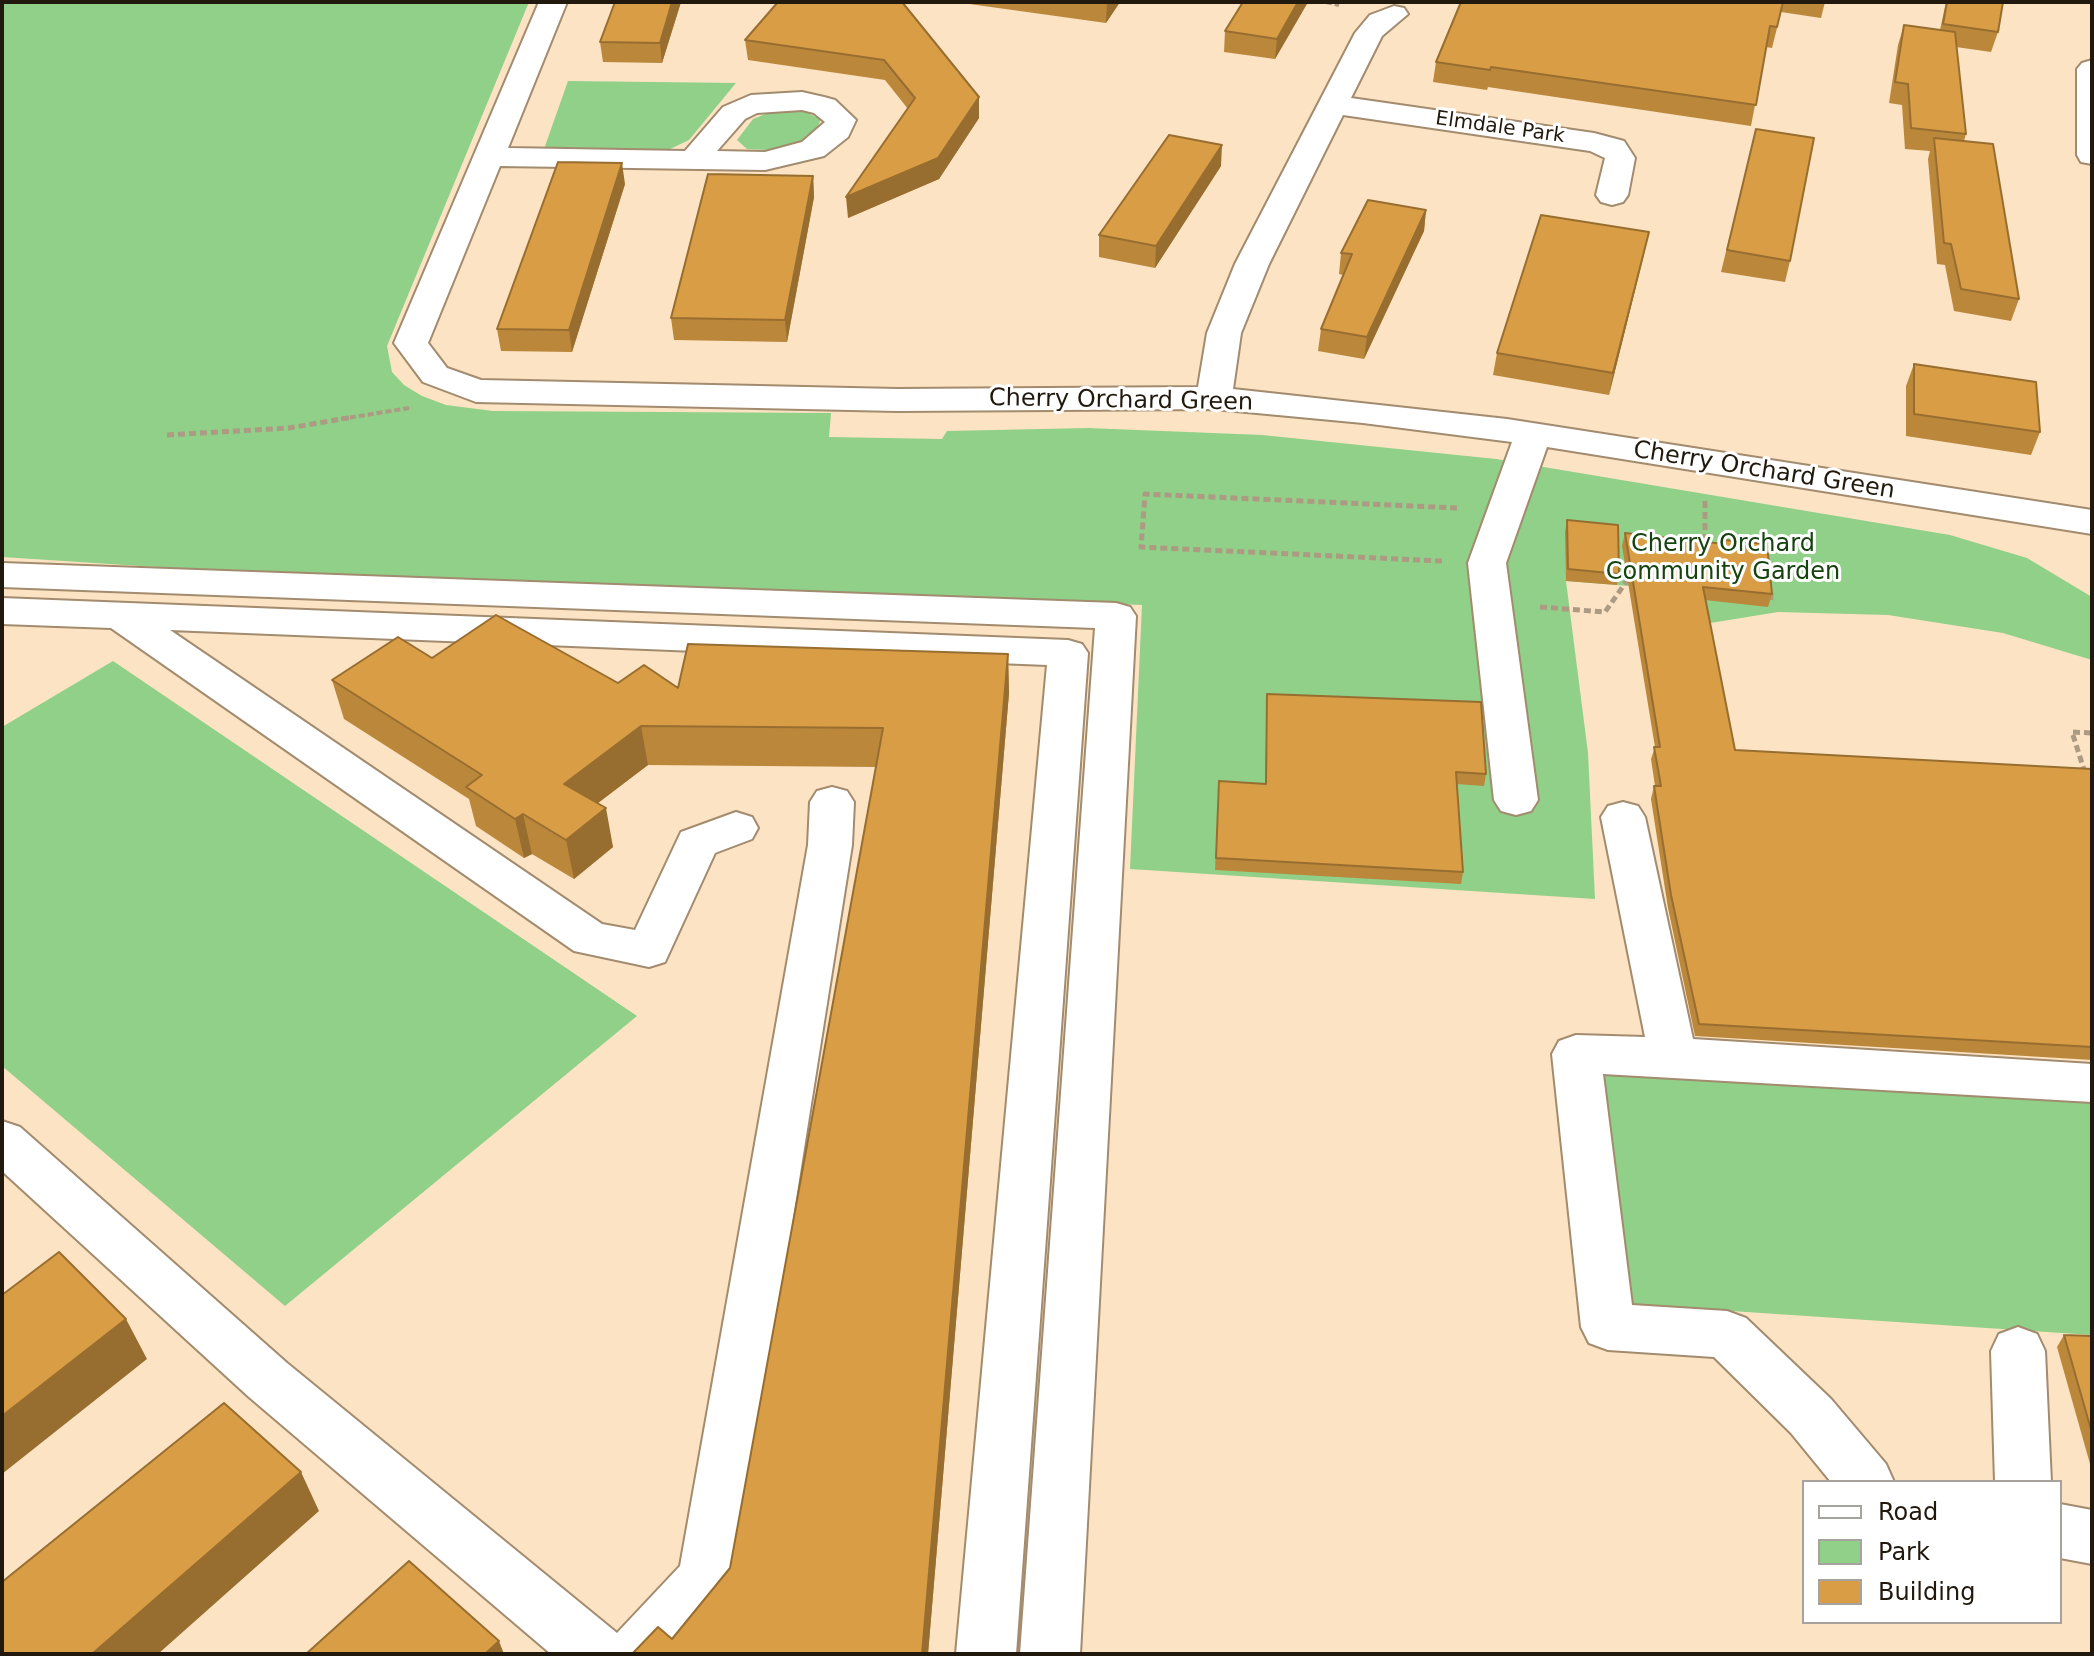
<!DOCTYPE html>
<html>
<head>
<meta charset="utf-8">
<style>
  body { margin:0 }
  #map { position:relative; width:2094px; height:1656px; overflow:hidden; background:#fce3c3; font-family:"DejaVu Sans",sans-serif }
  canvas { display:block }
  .frame { position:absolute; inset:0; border:4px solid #21190d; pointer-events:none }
  .legend { position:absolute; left:1802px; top:1480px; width:260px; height:144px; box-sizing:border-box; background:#fff; border:2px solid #a6a39e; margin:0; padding:10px 14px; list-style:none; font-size:24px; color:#21190d }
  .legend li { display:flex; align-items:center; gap:16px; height:40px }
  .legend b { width:40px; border:2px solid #a6a39e }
</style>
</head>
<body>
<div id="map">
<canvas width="2094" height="1656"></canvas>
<div class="frame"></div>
<ul class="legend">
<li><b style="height:10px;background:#fff"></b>Road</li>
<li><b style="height:22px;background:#90d088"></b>Park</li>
<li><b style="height:22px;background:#d99d45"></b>Building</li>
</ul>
</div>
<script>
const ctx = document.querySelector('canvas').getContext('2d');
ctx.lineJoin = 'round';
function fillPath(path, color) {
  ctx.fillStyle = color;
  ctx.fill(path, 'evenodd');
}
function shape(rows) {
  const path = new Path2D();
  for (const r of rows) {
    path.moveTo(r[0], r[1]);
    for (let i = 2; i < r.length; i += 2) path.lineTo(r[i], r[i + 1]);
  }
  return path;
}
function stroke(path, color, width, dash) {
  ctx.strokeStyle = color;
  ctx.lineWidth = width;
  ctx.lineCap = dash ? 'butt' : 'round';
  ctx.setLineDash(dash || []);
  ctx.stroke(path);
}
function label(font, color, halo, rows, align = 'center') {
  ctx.font = font + ' "DejaVu Sans",sans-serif';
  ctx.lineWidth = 6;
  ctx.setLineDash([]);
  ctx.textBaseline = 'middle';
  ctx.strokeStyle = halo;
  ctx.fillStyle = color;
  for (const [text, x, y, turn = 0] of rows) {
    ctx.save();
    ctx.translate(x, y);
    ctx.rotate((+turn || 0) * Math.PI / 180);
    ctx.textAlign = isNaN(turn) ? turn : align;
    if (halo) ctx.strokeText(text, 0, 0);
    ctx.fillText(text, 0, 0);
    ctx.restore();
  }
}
fillPath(shape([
  [2,2,529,2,387,346,392,372,404,385,422,396,446,405,493,411,831,413,829,437,942,439,947,431,1088,428,1262,435,1496,459,1950,535,2027,558,2092,597,2092,660,2003,633,1888,615,1778,612,1698,625,1668,589,1566,581,1588,753,1595,899,1130,869,1142,605,172,568,2,557],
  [568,81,736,83,689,140,668,150,544,149],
  [773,111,803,111,821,119,817,129,802,142,770,150,747,149,737,140,753,119],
  [113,661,637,1016,285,1306,2,1066,2,727],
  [1594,1073,2092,1103,2092,1335,1626,1304]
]), '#90d088');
const minor = shape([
  [539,2,567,2,508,148,685,151,723,107,751,95,802,92,824,97,835,100,856,120,848,137,824,156,765,170,500,166,428,343,447,368,481,380,897,389,1198,387,1207,333,1235,264,1355,33,1370,15,1394,6,1404,8,1408,14,1382,36,1351,98,1594,133,1624,141,1635,158,1628,195,1623,202,1612,205,1601,202,1596,195,1605,158,1590,151,1343,115,1269,264,1241,333,1233,389,1507,419,2092,510,2092,534,1547,447,1506,563,1538,800,1531,811,1516,815,1501,811,1494,800,1468,563,1512,442,1363,423,1214,409,897,411,476,402,423,382,394,343,539,2],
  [802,110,814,113,825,122,802,142,765,152,717,151,745,119,757,113,802,110],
  [2092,60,2092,164,2081,162,2077,155,2077,69,2082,63,2092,60],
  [2,563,1116,603,1130,607,1136,616,1080,1654,1020,1654,1095,628,2,587,2,563],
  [2,598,1068,640,1082,644,1088,653,1016,1654,956,1654,1047,665,170,630,602,924,635,930,681,832,736,812,752,817,758,828,752,839,715,853,665,962,649,967,574,951,111,628,2,624,2,598],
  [832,787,847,791,854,802,852,845,736,1579,728,1599,678,1654,551,1654,249,1397,2,1171,2,1121,20,1127,287,1363,617,1633,680,1566,808,845,810,802,817,791,832,787],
  [1623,802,1638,806,1645,817,1693,1039,2092,1064,2092,1102,1603,1074,1632,1305,1727,1311,1746,1318,1831,1399,1886,1464,1894,1482,1831,1482,1791,1433,1714,1357,1608,1350,1589,1343,1581,1327,1552,1054,1559,1041,1576,1035,1645,1037,1601,817,1608,806,1623,802],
  [2018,1327,2037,1334,2045,1351,2051,1482,1995,1482,1991,1351,1999,1334,2018,1327],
  [2060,1504,2092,1510,2092,1564,2060,1558,2060,1504]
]);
stroke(minor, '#a28b6e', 4);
stroke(shape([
  [1326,2,1339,5],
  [341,419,409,408]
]), '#ad9a82', 4, [6, 3]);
stroke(shape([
  [167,435,289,428,353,417],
  [1705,501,1705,547],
  [1442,561,1141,547,1145,494,1457,508],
  [1771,593,1771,604],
  [1540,607,1605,612,1631,575],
  [2085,773,2072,732,2092,733]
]), '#ad9a82', 5, [7, 4]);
fillPath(minor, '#fff');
fillPath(shape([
  [615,2,681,2,662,63,603,62,600,42],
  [778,2,979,97,979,118,939,179,848,218,908,109,885,80,748,60,745,40],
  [955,2,1120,2,1106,23],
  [1308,2,1275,59,1224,52,1225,31],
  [1461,2,1825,2,1821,18,1781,12,1772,48,1766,47,1751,126,1488,87,1487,90,1433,82,1436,62],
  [1946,2,2003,2,1998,32,1991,52,1956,47,1966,134,1964,141,2019,299,2011,321,1954,311,1945,265,1937,264,1928,159,1930,151,1905,149,1902,105,1889,103,1898,45,1904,25,1940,30],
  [1756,129,1790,261,1785,282,1721,272],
  [1221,166,1155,268,1099,257,1099,235],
  [813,176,814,197,787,342,674,340,671,318],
  [625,184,572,352,501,351,497,329],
  [1426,210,1424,231,1364,359,1318,351,1321,329,1343,275,1339,274,1341,253],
  [1644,254,1609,395,1493,375,1497,353],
  [1914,364,2040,432,2031,455,1906,436,1906,386],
  [1567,520,1619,574,1617,585,1566,581,1565,532],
  [1625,533,1723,544,1724,540,1772,594,1768,607,1705,600,1735,750,2092,769,2092,1060,1695,1036,1668,908,1651,799,1654,786,1655,786,1651,759,1655,747,1622,546],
  [1008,654,1009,693,928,1654,672,1639,730,1568,876,767,648,765,597,803,613,847,574,879,532,854,524,858,476,826,469,799,344,719,332,680,432,658,618,683,678,688],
  [1267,694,1486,774,1484,786,1456,784,1463,872,1461,884,1215,870,1219,781,1265,784],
  [2064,1335,2092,1336,2092,1471,2057,1347]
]), '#bb873b');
fillPath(shape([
  [672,2,681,2,662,63,660,43],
  [1107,2,1120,2,1106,23,1107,3],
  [1298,2,1308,2,1275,59,1277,39],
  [979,97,979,118,939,179,848,218,846,197],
  [1222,145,1221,166,1155,268,1156,246],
  [622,163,625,184,572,352,569,330],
  [813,176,814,197,787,342,785,320],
  [1426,210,1424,231,1364,359,1367,337],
  [1649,232,1644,254,1609,395,1613,373],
  [1008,654,1009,693,928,1654,922,1654],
  [641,726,648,765,572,823,564,784],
  [606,808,613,847,574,879,566,840],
  [523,814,532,854,524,858,515,819],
  [126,1319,147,1359,2,1474,2,1416],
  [301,1472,319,1511,158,1654,92,1654],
  [499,1641,504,1654,485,1654]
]), '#986e30');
const building = shape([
  [615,2,672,2,660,43,600,42,615,2],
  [778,2,902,2,979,97,938,158,846,197,915,98,884,60,745,40,778,2],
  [1243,2,1298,2,1277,39,1225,31,1243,2],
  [1461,2,1783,2,1777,27,1770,26,1756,105,1491,67,1490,70,1436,62,1461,2],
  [1947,2,2003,2,1998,32,1943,24,1947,2],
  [1904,25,1955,32,1966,134,1911,128,1908,84,1895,82,1904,25],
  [1756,129,1814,138,1790,261,1727,250,1756,129],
  [1169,135,1222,145,1156,246,1099,235,1169,135],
  [1934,138,1993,144,2019,299,1961,289,1951,244,1944,243,1934,138],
  [558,162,622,163,569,330,497,329,558,162],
  [708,174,813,176,785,320,671,318,708,174],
  [1368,200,1426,210,1367,337,1321,329,1352,254,1341,253,1368,200],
  [1541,215,1649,232,1613,373,1497,353,1541,215],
  [1914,364,2036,382,2040,432,1914,414,1914,364],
  [1567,520,1618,525,1619,574,1568,569,1567,520],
  [1625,533,1724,544,1724,540,1767,544,1772,594,1703,587,1735,750,2092,769,2092,1047,1699,1024,1671,895,1654,786,1661,786,1654,747,1660,747,1625,533],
  [496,615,618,683,644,665,678,688,688,644,1008,654,922,1654,632,1654,658,1627,672,1639,730,1568,883,728,641,726,564,784,606,808,566,840,523,814,515,819,466,787,482,775,332,680,398,637,432,658,496,615],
  [1267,694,1481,702,1486,774,1456,772,1463,872,1216,858,1219,781,1266,784,1267,694],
  [59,1252,126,1319,2,1416,2,1295,59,1252],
  [2064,1335,2092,1336,2092,1433,2064,1335],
  [224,1403,301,1472,92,1654,2,1654,2,1582,224,1403],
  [409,1561,499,1641,485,1654,306,1654,409,1561]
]);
fillPath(building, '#d99d45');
stroke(building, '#986e30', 2);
label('20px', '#21190d', '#fff', [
  ["Elmdale Park",1500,128,8]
]);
label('24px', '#21190d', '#fff', [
  ["Cherry Orchard Green",1121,401,1],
  ["Cherry Orchard Green",1764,471,9]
]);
label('24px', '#164310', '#fff', [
  ["Cherry Orchard",1723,545],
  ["Community Garden",1723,573]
]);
</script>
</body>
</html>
